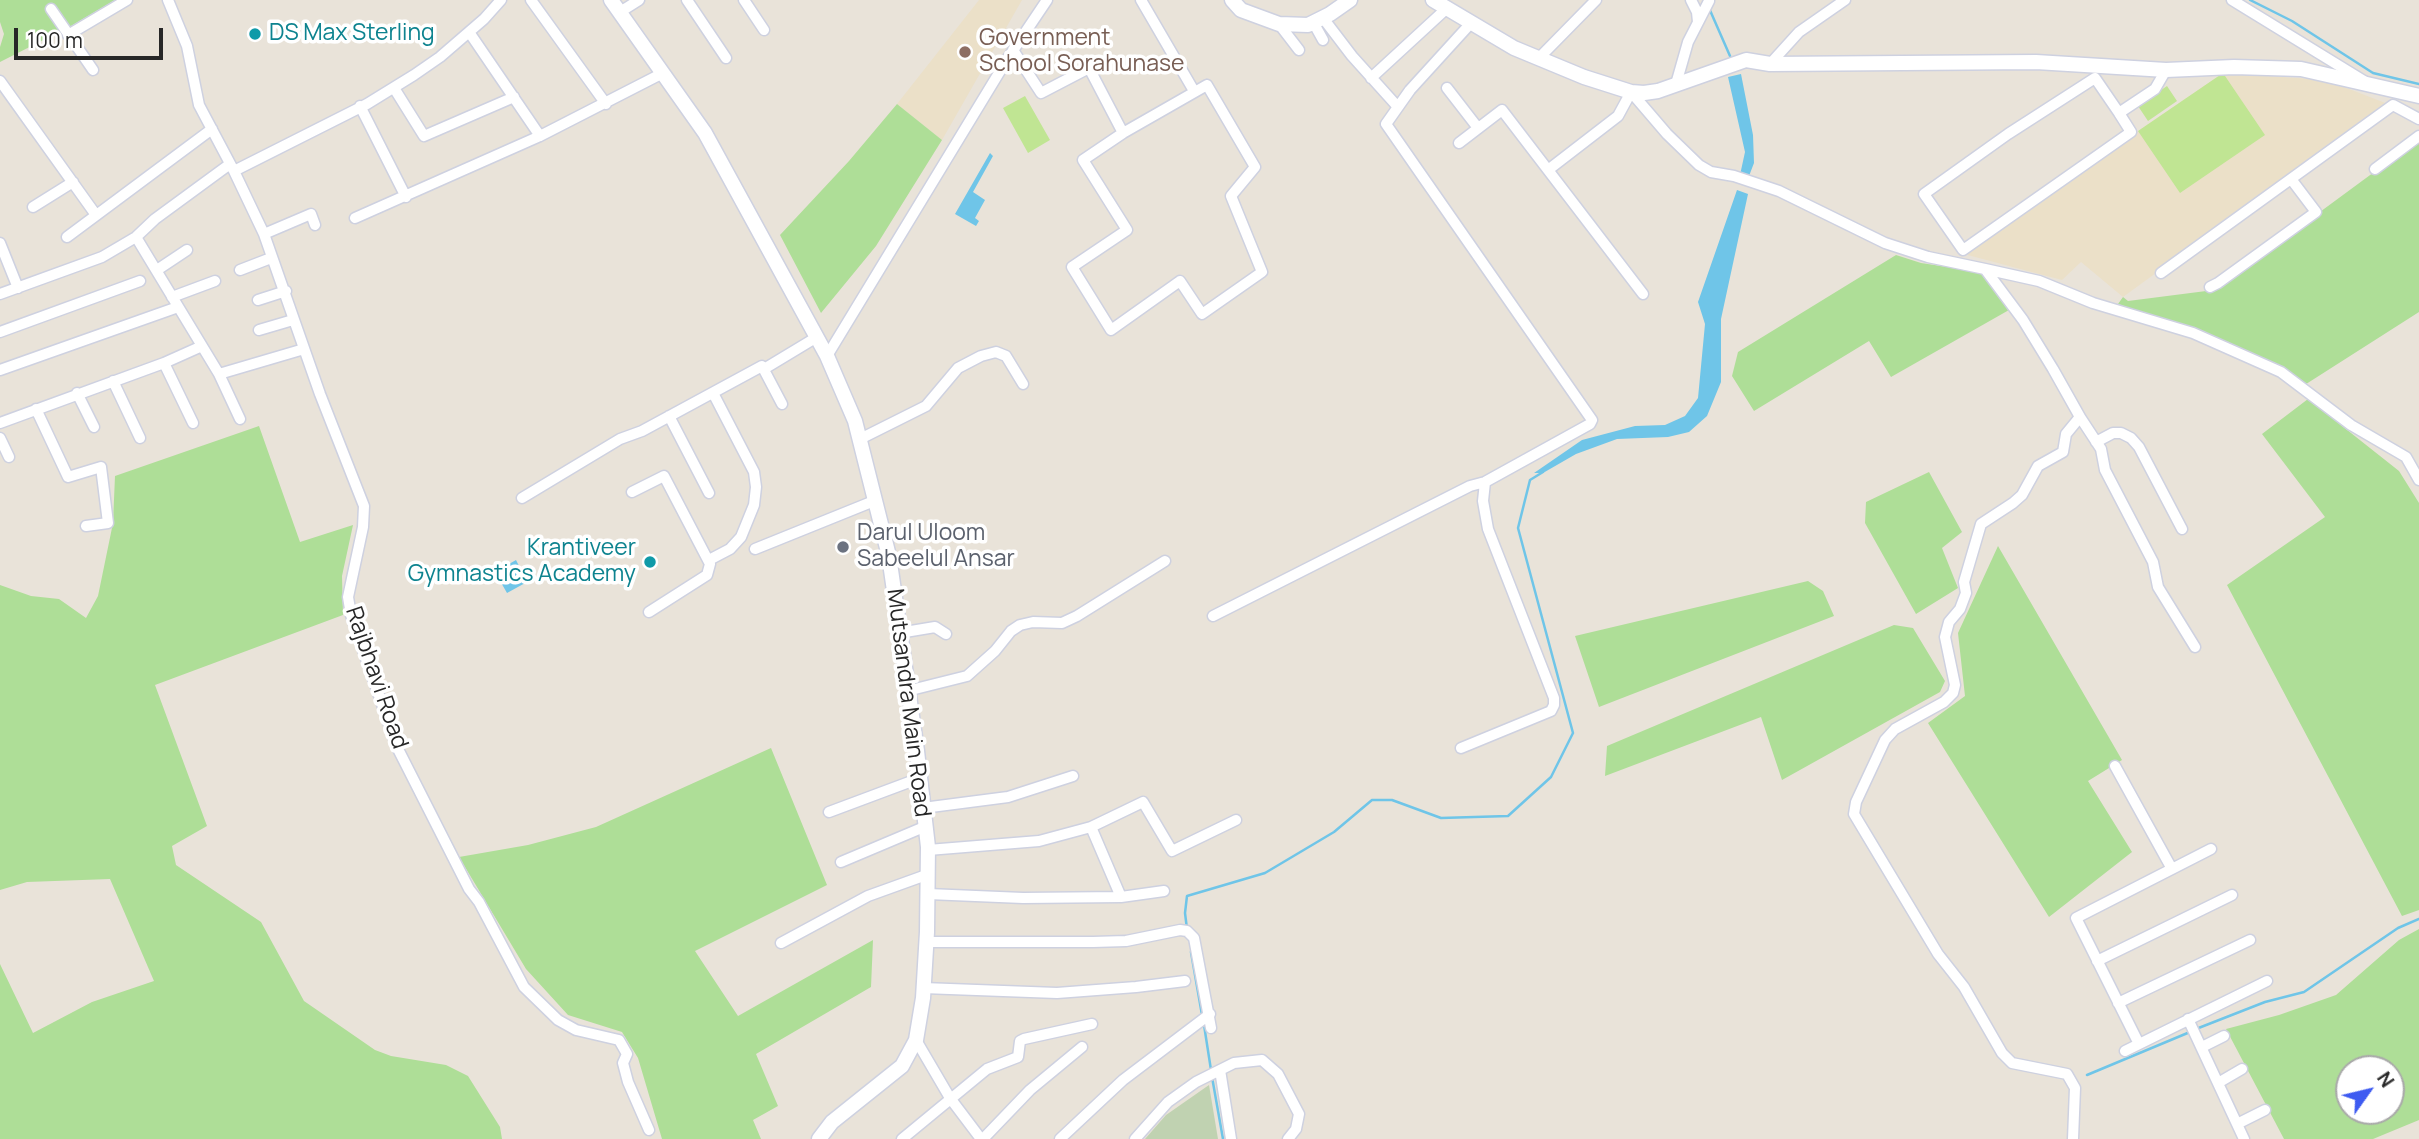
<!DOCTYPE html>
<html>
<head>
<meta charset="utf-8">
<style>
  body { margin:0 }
  #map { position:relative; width:2419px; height:1139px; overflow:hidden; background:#e9e3d9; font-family:Manrope,sans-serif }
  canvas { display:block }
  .north { position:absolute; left:2335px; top:1055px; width:70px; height:70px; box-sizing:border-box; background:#fff; border:2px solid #a9a9a9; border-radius:50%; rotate:56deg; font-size:19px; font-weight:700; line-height:28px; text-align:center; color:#272727 }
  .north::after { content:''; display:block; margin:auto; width:24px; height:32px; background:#3e5bf1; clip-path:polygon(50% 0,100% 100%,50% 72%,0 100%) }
  .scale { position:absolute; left:14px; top:28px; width:149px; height:32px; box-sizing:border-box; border:4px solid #272727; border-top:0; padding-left:9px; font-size:21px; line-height:24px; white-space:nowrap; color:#272727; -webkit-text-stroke:5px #fff; paint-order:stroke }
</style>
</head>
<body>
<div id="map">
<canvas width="2419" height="1139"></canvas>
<div class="north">N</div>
<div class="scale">100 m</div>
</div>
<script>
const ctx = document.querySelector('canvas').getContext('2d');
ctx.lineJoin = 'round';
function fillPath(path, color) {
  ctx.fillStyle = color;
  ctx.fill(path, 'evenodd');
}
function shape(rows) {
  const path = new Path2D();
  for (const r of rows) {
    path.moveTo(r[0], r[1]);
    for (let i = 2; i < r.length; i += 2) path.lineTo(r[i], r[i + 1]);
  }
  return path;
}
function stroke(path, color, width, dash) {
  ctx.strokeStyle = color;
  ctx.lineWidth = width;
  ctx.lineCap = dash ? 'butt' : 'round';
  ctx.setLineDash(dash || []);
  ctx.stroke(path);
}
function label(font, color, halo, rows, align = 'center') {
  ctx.font = font + ' Manrope,sans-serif';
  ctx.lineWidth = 7;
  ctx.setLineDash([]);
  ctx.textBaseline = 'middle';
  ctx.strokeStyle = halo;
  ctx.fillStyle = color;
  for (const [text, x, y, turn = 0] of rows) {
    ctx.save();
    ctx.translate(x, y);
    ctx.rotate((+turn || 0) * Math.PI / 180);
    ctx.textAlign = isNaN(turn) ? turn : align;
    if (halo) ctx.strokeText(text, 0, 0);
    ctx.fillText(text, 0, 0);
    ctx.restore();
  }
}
fillPath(shape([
  [979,0,1022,0,942,140,897,104],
  [2223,73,2326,80,2388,104,2123,297,2081,262,2062,280,1960,253]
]), '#ebe0c8');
fillPath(shape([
  [0,0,115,0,71,26,0,62,0,47,4,34,0,22],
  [897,104,942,140,876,246,821,313,780,235,849,161],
  [2419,139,2419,312,2303,386,2189,329,2118,304,2123,297,2128,301,2214,290],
  [1896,255,1921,263,1981,272,2009,310,1891,377,1869,341,1754,411,1732,376,1738,352],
  [2308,399,2399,471,2419,503,2419,910,2402,916,2227,585,2325,517,2262,434],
  [259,426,300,542,353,525,342,576,343,615,155,685,207,826,172,846,176,865,261,922,304,1001,375,1050,391,1056,446,1065,468,1076,500,1127,502,1139,0,1139,0,964,33,1033,92,1002,154,981,110,879,27,882,0,890,0,585,31,596,59,599,86,618,98,596,113,523,115,476],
  [1929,472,1962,532,1942,548,1958,588,1916,614,1865,523,1866,502],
  [1998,546,2122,760,2088,781,2132,852,2049,917,1928,723,1965,696,1958,633],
  [1808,581,1823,591,1834,616,1599,707,1575,636],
  [1894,625,1913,628,1945,681,1940,692,1782,780,1761,717,1605,776,1607,746],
  [771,748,827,885,695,951,738,1016,873,940,871,987,756,1054,778,1106,753,1120,761,1139,662,1139,638,1058,622,1032,568,1015,526,969,459,857,528,845,596,827],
  [2419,929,2419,1120,2373,1139,2284,1139,2226,1029,2279,1015,2336,995,2399,940],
  [2349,1069,2391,1069,2391,1111,2349,1111]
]), '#aede97');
fillPath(shape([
  [1209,1085,1218,1139,1145,1139,1166,1115]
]), '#c0d2b1');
fillPath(shape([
  [2223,73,2265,135,2180,193,2138,131],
  [2167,86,2177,101,2148,121,2138,106],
  [1025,96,1050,140,1028,153,1003,108]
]), '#c0e593');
fillPath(shape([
  [1741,74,1753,135,1754,163,1749,176,1740,175,1745,152,1728,77],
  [990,153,993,156,973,192,985,200,975,218,979,221,976,226,955,214],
  [1737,190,1748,194,1721,319,1721,382,1707,416,1689,432,1668,437,1617,439,1576,454,1543,473,1534,473,1582,440,1635,426,1665,425,1685,416,1698,398,1705,324,1698,302],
  [516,560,527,582,507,593,495,572]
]), '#6fc5e8');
stroke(shape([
  [2250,0,2292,21,2373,73,2419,84],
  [1709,8,1730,56],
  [1187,929,1185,913,1187,896,1265,873,1334,832,1372,800,1392,800,1441,818,1508,816,1551,777,1573,733,1518,528,1530,480,1543,472],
  [1191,952,1202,1015],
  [1204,1025,1211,1070],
  [2196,1029,2265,1002,2304,992,2398,928,2419,919],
  [2087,1075,2190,1032],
  [1212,1077,1223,1139]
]), '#6fc5e8', 2.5);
const street = shape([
  [168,0,187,46,199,105,234,171,264,234,320,394,364,506,363,527,348,597,351,615,397,747,469,889,479,902,524,987,558,1020,576,1030,619,1040,627,1054,623,1063,628,1082,649,1130],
  [531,0,606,104],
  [687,0,726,58],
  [744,0,764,30],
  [1141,0,1194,91],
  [1691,0,1697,12,1698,22],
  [2232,0,2364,81],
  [51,9,93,70],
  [620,12,639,0],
  [1323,18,1352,56,1397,106],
  [1313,22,1323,40],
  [1279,24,1299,50],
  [469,32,540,136],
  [68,35,127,0],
  [1013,50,1041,93,1089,68,1123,133],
  [1539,58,1596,0],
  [1770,64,1799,32,1845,0],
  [1371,78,1446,9],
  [0,81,96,215],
  [1676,84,1688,42,1709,1],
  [1207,85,1255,167,1231,196,1262,272,1202,314,1180,281,1111,330,1072,267,1127,230,1083,160,1123,133,1207,85],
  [394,88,424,136,514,97],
  [1447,88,1478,128],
  [360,106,406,197],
  [2119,113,2131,132,1963,250,1924,194,2008,134,2095,78,2119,113,2155,89,2166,70],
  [1459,143,1502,110,1548,170,1618,116,1631,92,1667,134,1699,165,1711,172,1734,176,1779,191,1885,243,1928,257,1985,269,2023,320,2053,369,2080,417,2066,434,2063,452,2038,466,2022,495,2013,503,1981,524,1964,582,1966,593,1960,609,1949,622,1945,637,1955,685,1953,693,1944,702,1895,729,1885,740,1856,802,1854,814,1938,954,1964,987,2002,1053,2012,1063,2067,1074,2075,1088,2073,1139],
  [2375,169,2419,136],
  [1548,170,1643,294],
  [234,171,367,104,414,75,440,57,484,19,501,0],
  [33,207,73,182],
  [355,218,540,136,663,73],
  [264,234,311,214,315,225],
  [67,237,212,129],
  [136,237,219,374,240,419],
  [0,243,18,288],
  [1985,269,2039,281,2093,303,2193,333,2281,372,2351,425,2406,457,2419,480],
  [157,270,187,250],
  [240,270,271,258],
  [2161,273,2393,105,2419,119],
  [2210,287,2218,283,2316,212,2291,179],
  [0,294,102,257,136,237,155,219,230,164],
  [172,297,215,281],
  [258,300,286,291],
  [259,330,293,320],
  [0,332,140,281],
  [827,356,1008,58,1047,0],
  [164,363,193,423],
  [764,369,817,337],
  [0,370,178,307],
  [219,374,304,349],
  [113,381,140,438],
  [77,393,94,427],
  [36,409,68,477,101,467,108,523,86,526],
  [669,416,709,493],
  [2080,417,2101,449,2105,470,2153,562,2158,587,2195,647],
  [0,423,164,363,202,346],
  [0,438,9,457],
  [860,439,926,406,958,368,981,356,996,352,1006,356,1023,384],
  [2096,442,2113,433,2121,433,2131,438,2139,447,2182,529],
  [632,492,664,476,710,564,707,575,649,612],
  [522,498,620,439,642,431,762,366,782,404],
  [755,549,874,501],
  [709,560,730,549,741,537,754,505,756,487,754,472,713,393],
  [1213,616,1470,486,1485,482,1590,424,1592,420,1386,124,1410,90,1471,23],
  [899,633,935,627,946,634],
  [907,691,967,676,995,651,1011,631,1020,625,1033,622,1062,623,1077,616,1165,561],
  [1461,748,1551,711,1554,705,1554,698,1488,529,1483,501,1485,482],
  [2115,766,2172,869],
  [923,808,1008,797,1073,776],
  [829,812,920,778],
  [1091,827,1121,897],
  [928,850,1039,841,1091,827,1143,802,1172,851,1236,820],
  [841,862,924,827],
  [928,894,1023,898,1121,897,1164,891],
  [927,942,1093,942,1126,941,1180,930,1187,931,1194,938,1211,1028],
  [781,943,868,896,929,874],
  [2097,961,2232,895],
  [923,988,1057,993,1136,987,1185,981],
  [2118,1003,2250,940],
  [2188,1019,2244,1139],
  [916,1040,950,1098,981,1139],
  [2139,1044,2076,918,2211,849],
  [2202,1047,2224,1036],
  [2125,1051,2267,981],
  [1220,1070,1231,1139],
  [2218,1083,2242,1069],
  [2237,1124,2265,1110],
  [902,1139,987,1069,1018,1057,1020,1041,1024,1039,1092,1024],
  [983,1139,1030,1090,1082,1047],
  [1060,1139,1123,1080,1210,1014],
  [1135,1139,1168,1102,1196,1082,1234,1063,1262,1060,1278,1074,1299,1114,1296,1129,1288,1139]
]);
const secondary = shape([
  [611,0,705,133,827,356,855,421,889,556,917,751,928,847,927,932,923,998,916,1040,902,1066,832,1122,819,1139],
  [1232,0,1241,10,1279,24,1308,25,1330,14,1350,0],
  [1433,0,1514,48,1584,77,1631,92,1644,93,1658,91,1746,60,1770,64,2036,62,2166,70,2234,67,2301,69,2419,96]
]);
stroke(street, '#ced1e0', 13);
stroke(secondary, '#ced1e0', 17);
stroke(street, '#fff', 10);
stroke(secondary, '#fff', 14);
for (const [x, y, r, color] of [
  [255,34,7,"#0f9aa8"],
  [965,52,7,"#8d6e63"],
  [843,547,7,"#6b7280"],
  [650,562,7,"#0f9aa8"]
]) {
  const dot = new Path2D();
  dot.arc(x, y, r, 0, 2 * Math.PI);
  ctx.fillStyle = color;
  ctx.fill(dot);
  stroke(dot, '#fff', 2.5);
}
label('23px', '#0d838f', '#fff', [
  ["DS Max Sterling",269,34],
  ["Krantiveer",636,549,"right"],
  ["Gymnastics Academy",636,575,"right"]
], 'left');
label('23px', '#785e54', '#fff', [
  ["Government",979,39],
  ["School Sorahunase",979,65]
], 'left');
label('23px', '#5b616d', '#fff', [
  ["Darul Uloom",857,534],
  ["Sabeelul Ansar",857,560]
], 'left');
label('23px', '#272727', '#fff', [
  ["Rajbhavi Road",376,678,71],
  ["Mutsandra Main Road",908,703,83]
]);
</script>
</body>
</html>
